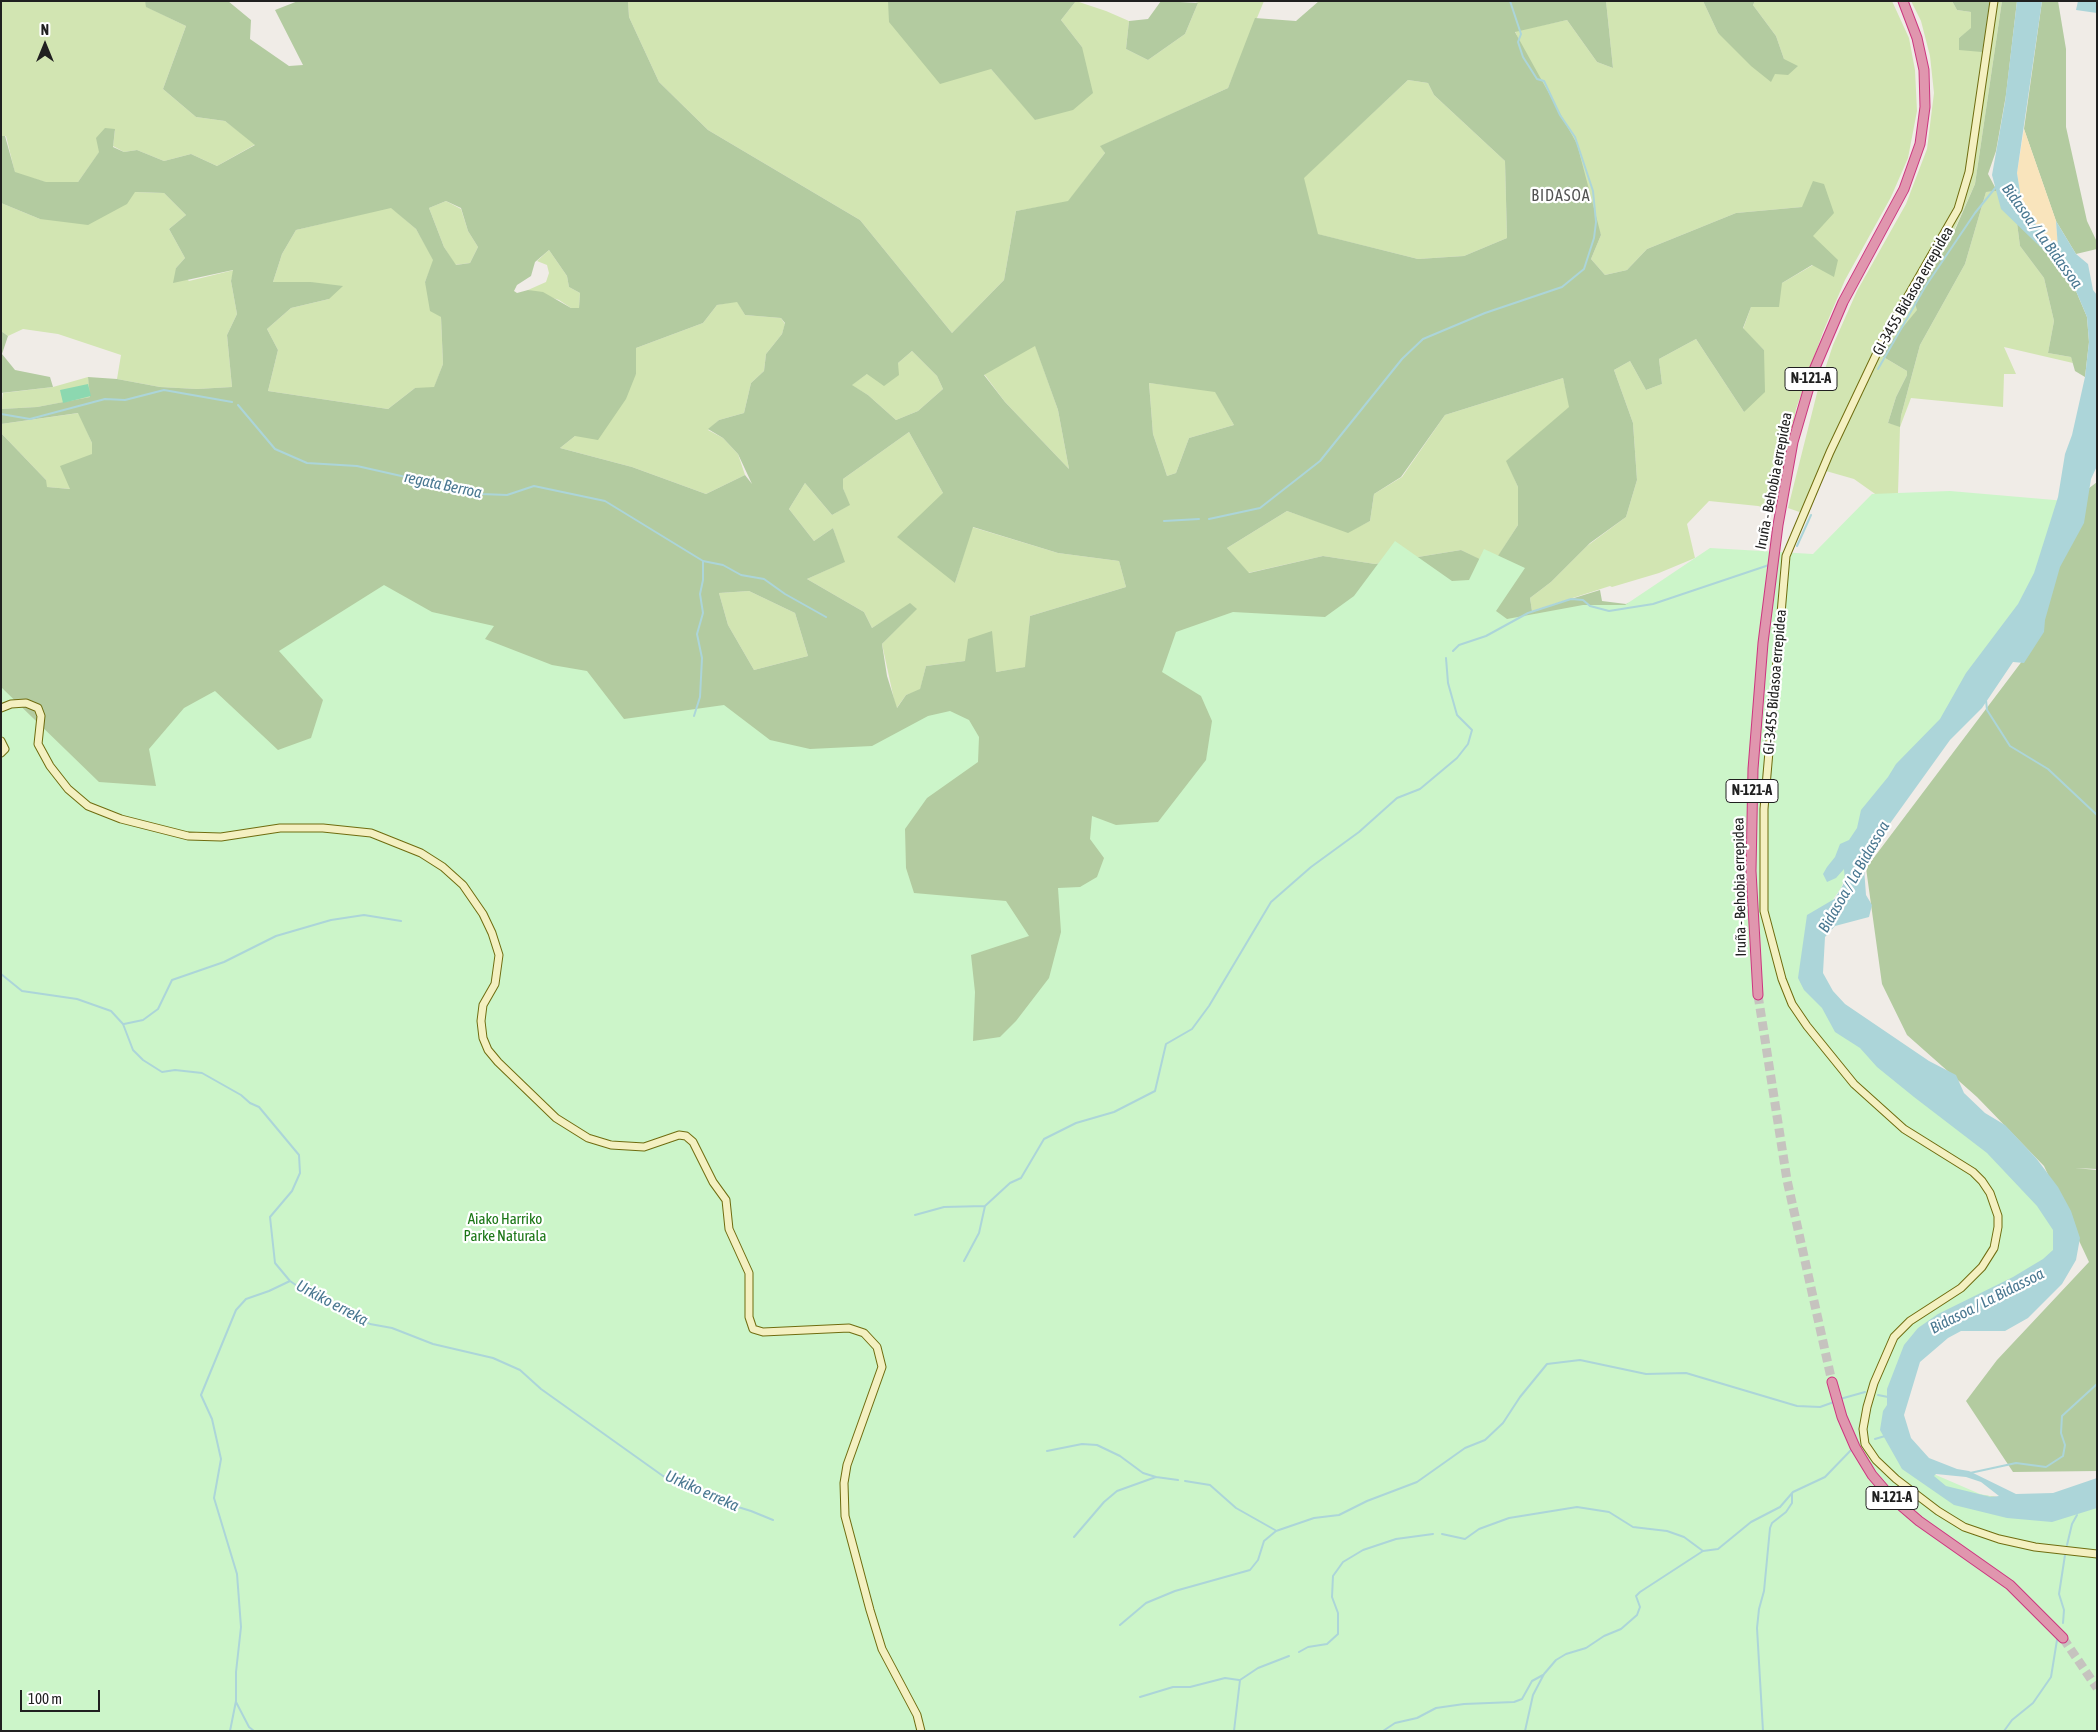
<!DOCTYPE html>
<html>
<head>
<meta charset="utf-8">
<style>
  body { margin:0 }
  #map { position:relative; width:2098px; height:1732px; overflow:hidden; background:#f0ece7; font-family:"Asap Condensed",sans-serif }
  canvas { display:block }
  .frame { position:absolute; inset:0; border:2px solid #202020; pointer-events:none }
  .north { position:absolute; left:20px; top:20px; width:50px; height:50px; -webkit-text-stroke:4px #fff; paint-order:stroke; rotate:0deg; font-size:14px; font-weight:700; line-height:20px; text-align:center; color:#202020 }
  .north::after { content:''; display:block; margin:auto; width:18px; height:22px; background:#202020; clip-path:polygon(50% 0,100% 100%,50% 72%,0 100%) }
  .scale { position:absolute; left:20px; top:1690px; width:80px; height:22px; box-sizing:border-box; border:2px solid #202020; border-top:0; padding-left:6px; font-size:15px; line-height:18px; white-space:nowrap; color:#202020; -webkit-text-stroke:4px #fff; paint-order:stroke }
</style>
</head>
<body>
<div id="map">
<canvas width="2098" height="1732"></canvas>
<div class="frame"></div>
<div class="north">N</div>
<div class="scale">100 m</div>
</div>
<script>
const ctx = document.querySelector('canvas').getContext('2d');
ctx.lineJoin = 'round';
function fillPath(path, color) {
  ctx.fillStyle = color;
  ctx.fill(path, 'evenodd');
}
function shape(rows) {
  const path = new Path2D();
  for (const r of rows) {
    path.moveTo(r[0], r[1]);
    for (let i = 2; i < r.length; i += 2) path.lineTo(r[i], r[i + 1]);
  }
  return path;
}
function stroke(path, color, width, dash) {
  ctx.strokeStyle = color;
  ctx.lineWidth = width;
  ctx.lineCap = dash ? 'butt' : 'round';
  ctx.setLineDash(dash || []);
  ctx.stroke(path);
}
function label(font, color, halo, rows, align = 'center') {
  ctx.font = font + ' "Asap Condensed",sans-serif';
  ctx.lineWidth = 4.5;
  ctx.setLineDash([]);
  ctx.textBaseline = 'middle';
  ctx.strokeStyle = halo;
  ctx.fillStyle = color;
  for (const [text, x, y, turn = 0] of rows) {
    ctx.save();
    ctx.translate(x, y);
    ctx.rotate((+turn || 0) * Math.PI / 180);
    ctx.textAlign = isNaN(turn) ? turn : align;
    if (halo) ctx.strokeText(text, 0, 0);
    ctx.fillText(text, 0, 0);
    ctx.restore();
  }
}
fillPath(shape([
  [1,1,145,1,147,7,186,26,163,89,196,117,225,121,256,144,217,166,191,154,164,161,137,150,124,152,113,146,115,130,78,182,45,182,15,173,6,136,1,136],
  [628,1,888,1,991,69,1036,120,1082,47,1061,20,1076,1,1106,11,1129,21,1126,49,1148,60,1185,34,1198,3,1193,1,1264,1,1228,88,1101,146,1105,153,1068,202,1016,211,1004,280,952,333,860,220,708,130,659,82,629,17],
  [1606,1,1703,1,1718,33,1775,74,1784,59,1776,36,1753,5,1755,1,1892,1,1909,38,1915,70,1917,111,1908,158,1891,197,1845,280,1823,332,1796,409,1780,490,1773,510,1758,506,1709,501,1687,524,1695,558,1659,573,1612,587,1610,586,1532,611,1530,598,1551,582,1587,546,1626,517,1637,480,1633,423,1614,370,1630,361,1646,390,1662,384,1659,359,1696,339,1744,412,1764,350,1743,329,1751,307,1782,283,1813,265,1813,236,1802,207,1736,213,1647,249,1627,270,1605,275,1591,259,1601,235,1515,31,1567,20,1597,62,1613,68],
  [1911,1,1952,1,1957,10,1971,12,1971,29,1959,38,1982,52,1992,1,2002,1,1975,184,1918,310,1880,355,1907,371,1907,375,1896,397,1888,423,1900,426,1901,416,1920,345,1965,264,1986,192,1997,191,2017,223,2020,246,2044,278,2054,321,2048,353,2071,357,2073,363,2004,347,2016,374,2004,374,2003,407,1911,398,1900,427,1898,493,1878,496,1854,479,1826,471,1808,515,1788,508,1817,393,1833,345,1857,291,1906,204,1927,149,1934,93,1930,56,1921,21],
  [1408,80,1428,83,1434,95,1505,161,1507,238,1464,256,1418,259,1317,234,1303,178],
  [134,192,164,193,186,215,169,229,185,258,176,268,189,281,234,270,231,281,237,314,227,335,232,387,197,389,160,387,117,379,121,355,58,334,23,329,8,336,1,331,1,203,40,219],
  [446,201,461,209,468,231,478,247,470,263,455,265,444,247,429,208],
  [391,207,416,229,434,260,425,282,441,317,443,364,434,388,415,388,388,409,268,391,278,350,267,329,291,308,329,299,311,282,273,282,282,254,296,230],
  [549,250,567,276,569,287,580,293,579,308,571,308,559,300,528,290,546,282,549,273,547,265,537,261],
  [737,301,745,315,781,318,785,324,782,334,766,354,764,371,751,383,744,413,719,420,708,430,723,438,738,454,745,475,706,494,632,467,560,448,575,436,636,374,636,348,703,323,717,305],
  [1035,345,1058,410,1069,469,1005,402,984,374],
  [912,351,937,376,943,389,918,411,896,420,868,395,851,385,867,374,898,363],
  [88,377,91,397,37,407,1,409,3,393,53,387],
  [1563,378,1570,407,1507,461,1518,487,1518,525,1492,566,1461,550,1375,564,1323,556,1248,573,1227,548,1287,511,1348,532,1370,521,1374,494,1402,477,1445,415],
  [1149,383,1215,391,1234,425,1189,438,1176,473,1167,476,1153,434],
  [79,413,92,443,92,454,71,489,46,487,46,480,1,433,1,424],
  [909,432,943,493,955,583,972,527,1058,553,1119,561,1126,587,1030,616,1026,667,996,672,965,661,926,666,920,690,906,695,896,709,882,644,916,609,910,604,872,628,864,612,807,579,844,562,833,528,814,541,789,509,805,483,832,515,849,505,843,488,843,479],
  [749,591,795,613,808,656,754,670,728,625,719,593]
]), '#d2e5b2');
fillPath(shape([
  [145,1,228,1,251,20,250,39,289,66,303,65,275,10,298,1,628,1,629,17,659,82,708,130,860,220,952,333,1004,280,1016,211,1068,201,1105,153,1100,146,1228,88,1255,18,1296,21,1319,1,1606,1,1613,68,1597,62,1567,20,1515,32,1577,144,1601,235,1591,259,1605,275,1627,270,1647,249,1736,213,1802,207,1813,181,1824,184,1834,213,1813,236,1838,260,1834,277,1812,265,1782,283,1779,307,1751,307,1743,328,1764,350,1765,392,1744,412,1696,339,1659,359,1662,384,1646,390,1630,361,1614,370,1633,423,1637,480,1626,517,1590,543,1551,582,1530,598,1532,611,1600,590,1602,601,1626,604,1640,598,1866,1387,1925,1487,2097,1511,2097,1731,1,1586,1,433,46,480,47,487,70,489,60,466,92,454,92,443,78,413,1,424,1,409,37,407,90,397,88,377,117,379,160,387,197,389,232,387,227,335,237,314,231,281,233,270,173,283,176,268,185,258,169,229,186,215,164,193,135,192,127,204,88,225,40,219,1,203,1,136,5,136,15,172,46,182,78,182,99,152,96,138,105,128,115,129,113,147,124,152,137,150,164,161,191,154,217,166,255,145,225,121,196,117,163,89,186,26,146,7],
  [1408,80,1428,83,1434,95,1505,161,1507,238,1464,256,1418,259,1318,234,1304,178],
  [446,201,461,208,468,231,478,247,470,263,456,265,444,247,429,208],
  [391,208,416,229,433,260,425,282,430,311,441,317,443,364,434,387,415,388,388,409,268,391,278,350,267,329,291,308,329,299,343,286,311,282,273,282,282,254,296,230],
  [549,250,567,276,569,287,580,293,579,308,571,308,543,292,528,290,517,293,514,291,517,285,531,276,535,262],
  [737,302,745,315,781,318,785,323,782,334,766,354,764,371,751,383,744,413,719,420,708,429,723,438,738,454,752,484,745,475,706,494,632,467,560,448,575,436,598,440,626,399,636,374,636,348,703,323,717,305],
  [1035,346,1058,410,1069,469,1005,402,984,375],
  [912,351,937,376,943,389,918,411,896,420,868,395,852,385,867,374,884,386,899,375,898,363],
  [1563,378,1569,407,1506,461,1518,487,1518,525,1492,565,1461,550,1375,564,1323,556,1249,573,1227,548,1287,511,1348,533,1370,521,1374,494,1401,477,1445,415],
  [1149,383,1215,392,1234,425,1189,438,1176,473,1167,476,1153,434],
  [909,432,943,493,897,537,955,583,973,527,1058,553,1119,561,1126,587,1030,616,1025,667,996,672,992,631,968,639,965,661,926,666,920,689,906,695,897,708,887,676,882,644,917,609,910,603,872,628,864,612,807,579,845,562,833,528,814,541,789,509,805,483,832,515,850,505,843,488,843,479],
  [749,591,795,613,808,656,754,670,728,625,719,593],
  [888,1,1076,1,1061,20,1082,47,1093,93,1073,110,1035,120,991,69,940,84,889,22],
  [1161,1,1198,3,1185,34,1148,60,1126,49,1129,21,1148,19],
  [1703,1,1755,1,1753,5,1776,36,1784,59,1798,66,1788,75,1775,74,1771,82,1751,66,1718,33],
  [1952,1,1992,1,1982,52,1959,50,1959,38,1971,28,1971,12,1957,10],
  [2002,1,2017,1,2006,95,1996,151,1988,174,1997,191,1986,192,1965,264,1920,345,1901,416,1900,427,1888,423,1896,397,1907,375,1907,371,1880,355,1917,310,1914,300,1950,241,1975,184],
  [2042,1,2058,1,2066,49,2066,127,2087,221,2097,242,2097,249,2076,254,2056,221,2024,129],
  [2017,223,2043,248,2076,291,2087,317,2089,342,2085,377,2075,371,2071,357,2048,353,2054,321,2044,278,2020,246],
  [1,331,8,336,2,354,15,370,50,377,53,387,1,393],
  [2097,482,2097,1169,2075,1168,2097,1170,2097,1471,2013,1472,1966,1401,1997,1360,2089,1262,2044,1166,1977,1097,1907,1035,1882,984,1866,868,2035,644,2055,572,2088,489]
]), '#b3cba0');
fillPath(shape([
  [2024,129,2056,221,2058,248,2064,256,2061,258,2029,215,2021,198,2017,173]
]), '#f9e4bc');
fillPath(shape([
  [1950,491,2066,501,2060,548,1853,855,1841,888,1813,928,1815,985,1998,1141,2067,1243,1928,1341,1899,1406,1911,1452,1936,1475,1980,1494,2036,1506,2097,1493,2097,1731,1,1731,1,687,99,782,156,786,149,749,184,708,215,691,278,750,311,738,323,700,279,651,384,585,432,612,494,626,485,639,552,665,587,671,624,719,724,705,770,740,810,749,872,746,928,716,950,711,969,720,979,737,978,762,927,798,905,829,906,868,914,893,1006,901,1029,936,971,955,975,992,973,1041,1000,1037,1016,1021,1049,978,1061,932,1058,888,1080,887,1097,877,1104,858,1090,839,1092,816,1116,825,1158,822,1206,760,1212,721,1201,696,1162,672,1176,632,1233,612,1325,617,1354,596,1395,541,1452,581,1469,580,1484,549,1525,568,1496,611,1507,619,1583,605,1625,605,1710,548,1813,554,1872,494]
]), '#ccf5c9');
fillPath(shape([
  [88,384,91,396,63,403,60,390]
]), '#8cd8b0');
fillPath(shape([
  [2017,1,2042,1,2017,173,2021,198,2029,215,2061,258,2063,256,2058,248,2056,221,2076,254,2088,264,2093,290,2097,295,2097,466,2091,479,2084,523,2060,567,2045,620,2044,632,2024,663,2013,662,1982,708,1950,740,1881,836,1864,868,1866,895,1872,905,1869,917,1835,926,1825,937,1823,973,1833,991,1845,1004,1929,1061,1956,1075,1964,1093,1985,1113,2005,1125,2036,1158,2058,1187,2071,1211,2080,1238,2076,1260,2062,1284,2028,1318,2005,1331,1961,1331,1948,1338,1920,1362,1904,1415,1911,1438,1929,1458,1957,1469,1969,1471,2016,1494,2053,1493,2097,1478,2097,1508,2052,1522,2007,1518,1954,1505,1902,1469,1880,1430,1883,1411,1887,1405,1887,1389,1904,1345,1918,1328,1938,1314,2013,1277,2043,1259,2053,1250,2053,1230,2037,1206,1987,1153,1914,1097,1877,1067,1860,1048,1835,1032,1822,1008,1804,990,1798,978,1807,915,1836,898,1845,881,1844,869,1836,878,1827,882,1823,874,1827,867,1835,857,1840,844,1849,840,1857,828,1861,810,1888,777,1896,764,1940,719,1966,673,2018,604,2034,573,2058,497,2065,454,2072,435,2085,377,2089,342,2087,317,2076,291,2060,266,2001,209,1992,175,2005,102],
  [1845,901,1845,906,1840,915,1828,919,1823,913],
  [1936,1474,1966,1477,1981,1482,1999,1496,1991,1497,1946,1486,1934,1476],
  [2078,1,2097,2,2097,13,2076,10]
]), '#acd5d9');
stroke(shape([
  [1878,369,1925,287,1975,213,1996,187],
  [238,405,275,449,307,463,357,466,481,494,507,495,534,486,605,501,703,561,703,580,700,594,703,613,697,634,702,658,700,697,694,716],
  [1,414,30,419,105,399,125,400,164,390,232,402],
  [1209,519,1260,508,1320,461,1402,359,1423,339,1485,313,1562,287,1584,269,1594,238,1596,222,1593,191,1575,137,1560,115,1544,81,1537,79,1523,57,1518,42,1521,34,1510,1],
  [1164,521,1199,519],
  [1797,546,1811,515],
  [703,561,723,565,741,575,764,579,785,594,826,617],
  [1453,651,1459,645,1486,636,1528,613,1571,599,1583,600,1590,606,1609,611,1653,604,1769,565],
  [1986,700,1987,710,2010,746,2048,769,2097,815],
  [1,974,22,991,77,999,111,1011,123,1024,133,1050,143,1060,162,1072,175,1070,202,1073,241,1095,250,1103,259,1107,299,1155,300,1173,292,1191,270,1217,275,1263,290,1281,309,1294,335,1304,370,1324,392,1328,433,1344,493,1358,520,1370,541,1389,663,1476,725,1503,751,1511,773,1520],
  [124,1024,143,1020,158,1009,172,980,224,962,276,936,331,920,364,915,401,921],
  [915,1215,944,1207,985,1206,1010,1183,1021,1178,1044,1139,1076,1123,1114,1112,1155,1091,1166,1044,1192,1029,1209,1006,1271,902,1311,867,1359,832,1397,798,1420,789,1457,758,1468,744,1472,730,1457,715,1448,683,1446,658],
  [964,1261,979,1233,985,1206],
  [1878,1395,1888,1397],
  [1840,1399,1865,1392],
  [1875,1439,1885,1436],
  [1047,1451,1082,1444,1097,1445,1120,1456,1143,1473,1156,1477],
  [1970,1473,2016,1463,2046,1467,2063,1456,2065,1445,2061,1433,2062,1416,2097,1384],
  [1185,1481,1210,1485,1236,1508,1275,1530],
  [1442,1534,1465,1539,1479,1529,1509,1518,1577,1507,1609,1512,1633,1527,1667,1531,1684,1537,1703,1551,1718,1549,1751,1522,1780,1507,1793,1492,1825,1477,1853,1448],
  [1074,1537,1104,1502,1117,1491,1156,1477,1178,1480],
  [2067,1545,2072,1524,2077,1515],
  [2063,1623,2064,1610,2059,1594,2065,1555],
  [1120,1625,1146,1603,1175,1591,1250,1570,1258,1560,1264,1541,1276,1531,1314,1518,1339,1515,1367,1501,1417,1482,1465,1448,1485,1440,1503,1423,1520,1397,1547,1364,1580,1360,1646,1374,1686,1373,1797,1406,1820,1407,1834,1402],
  [1299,1652,1308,1647,1327,1644,1338,1634,1338,1613,1332,1597,1333,1576,1343,1562,1363,1550,1396,1539,1433,1534],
  [1140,1697,1173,1687,1190,1687,1225,1678,1239,1680],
  [236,1702,249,1727,254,1731],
  [230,1731,236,1701,236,1672,241,1627,237,1574,214,1498,221,1459,212,1419,201,1395,236,1310,246,1299,269,1291,290,1281],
  [1234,1731,1240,1680,1258,1668,1289,1656],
  [1383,1731,1395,1723,1417,1718,1436,1708,1464,1704,1514,1702,1522,1699,1532,1681,1543,1675],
  [1525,1731,1533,1695,1544,1674,1556,1660,1566,1654,1586,1648,1604,1636,1621,1629,1637,1615,1640,1607,1636,1596,1640,1592,1703,1551],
  [1763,1731,1757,1628,1759,1609,1764,1591,1770,1528,1772,1523,1786,1512,1792,1503,1792,1493],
  [2004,1731,2012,1720,2033,1703,2051,1677,2057,1640]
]), '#acd5d9', 2);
stroke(shape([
  [1822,930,1844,893]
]), '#acd5d9', 10);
stroke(shape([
  [1758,995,1787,1180,1832,1382],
  [2063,1638,2097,1688]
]), '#c6c3bf', 9, [9, 4.5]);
const secondary = shape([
  [1994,1,1969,172,1958,209,1885,336,1830,452,1786,556,1764,809,1764,911,1782,979,1792,1004,1807,1026,1854,1084,1904,1129,1973,1172,1982,1181,1990,1193,1998,1216,1998,1227,1994,1248,1982,1267,1961,1288,1910,1321,1894,1337,1874,1383,1867,1407,1863,1429,1865,1444,1876,1460,1896,1479,1938,1511,1964,1527,1999,1539,2035,1547,2097,1554],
  [1,708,11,704,26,703,38,708,41,716,38,744,50,766,68,789,88,806,121,819,188,836,221,837,280,828,323,828,371,833,421,853,443,867,463,885,483,914,492,933,499,955,495,984,483,1005,481,1021,483,1038,488,1050,498,1062,556,1118,588,1138,611,1145,644,1147,679,1135,686,1136,693,1142,713,1182,726,1200,729,1229,749,1273,749,1317,753,1329,763,1332,849,1328,864,1333,877,1347,882,1367,847,1465,844,1483,845,1516,870,1610,882,1649,917,1715,921,1731],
  [1,741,5,749,1,753]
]);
const highway = shape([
  [1758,995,1751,871,1753,769,1763,643,1778,525,1793,442,1814,370,1843,302,1904,189,1920,144,1925,107,1924,70,1917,38,1903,1],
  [1832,1382,1842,1417,1855,1447,1872,1475,1891,1497,1919,1521,2010,1585,2063,1638]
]);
stroke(secondary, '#6f6c0f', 9);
stroke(highway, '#cc367f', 11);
stroke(secondary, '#f4f0c1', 7);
stroke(highway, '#e096ae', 9);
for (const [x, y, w] of [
  [1811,379,52],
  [1752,791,52],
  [1892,1498,52]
]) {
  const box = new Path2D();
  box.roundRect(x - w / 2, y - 11.5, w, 23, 4);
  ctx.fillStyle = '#fff';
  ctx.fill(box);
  stroke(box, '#202020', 1);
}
label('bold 14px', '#202020', null, [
  ["N-121-A",1811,379],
  ["N-121-A",1752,791],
  ["N-121-A",1892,1498]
]);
label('15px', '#202020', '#fff', [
  ["GI-3455 Bidasoa errepidea",1913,291,-60],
  ["Iruña - Behobia errepidea",1774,481,-79],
  ["GI-3455 Bidasoa errepidea",1775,682,-85],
  ["Iruña - Behobia errepidea",1740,887,-91]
]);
label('15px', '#1b7616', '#fff', [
  ["Aiako Harriko",505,1219],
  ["Parke Naturala",505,1236]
]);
ctx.letterSpacing = '1px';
label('16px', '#535353', '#fff', [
  ["BIDASOA",1561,196]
]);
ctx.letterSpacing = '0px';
label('italic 16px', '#4a7891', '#fff', [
  ["Bidasoa / La Bidassoa",2042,236,54],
  ["regata Berroa",443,485,12],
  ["Bidasoa / La Bidassoa",1854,877,-60],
  ["Bidasoa / La Bidassoa",1987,1301,-27],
  ["Urkiko erreka",332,1303,28],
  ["Urkiko erreka",702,1491,24]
]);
</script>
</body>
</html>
